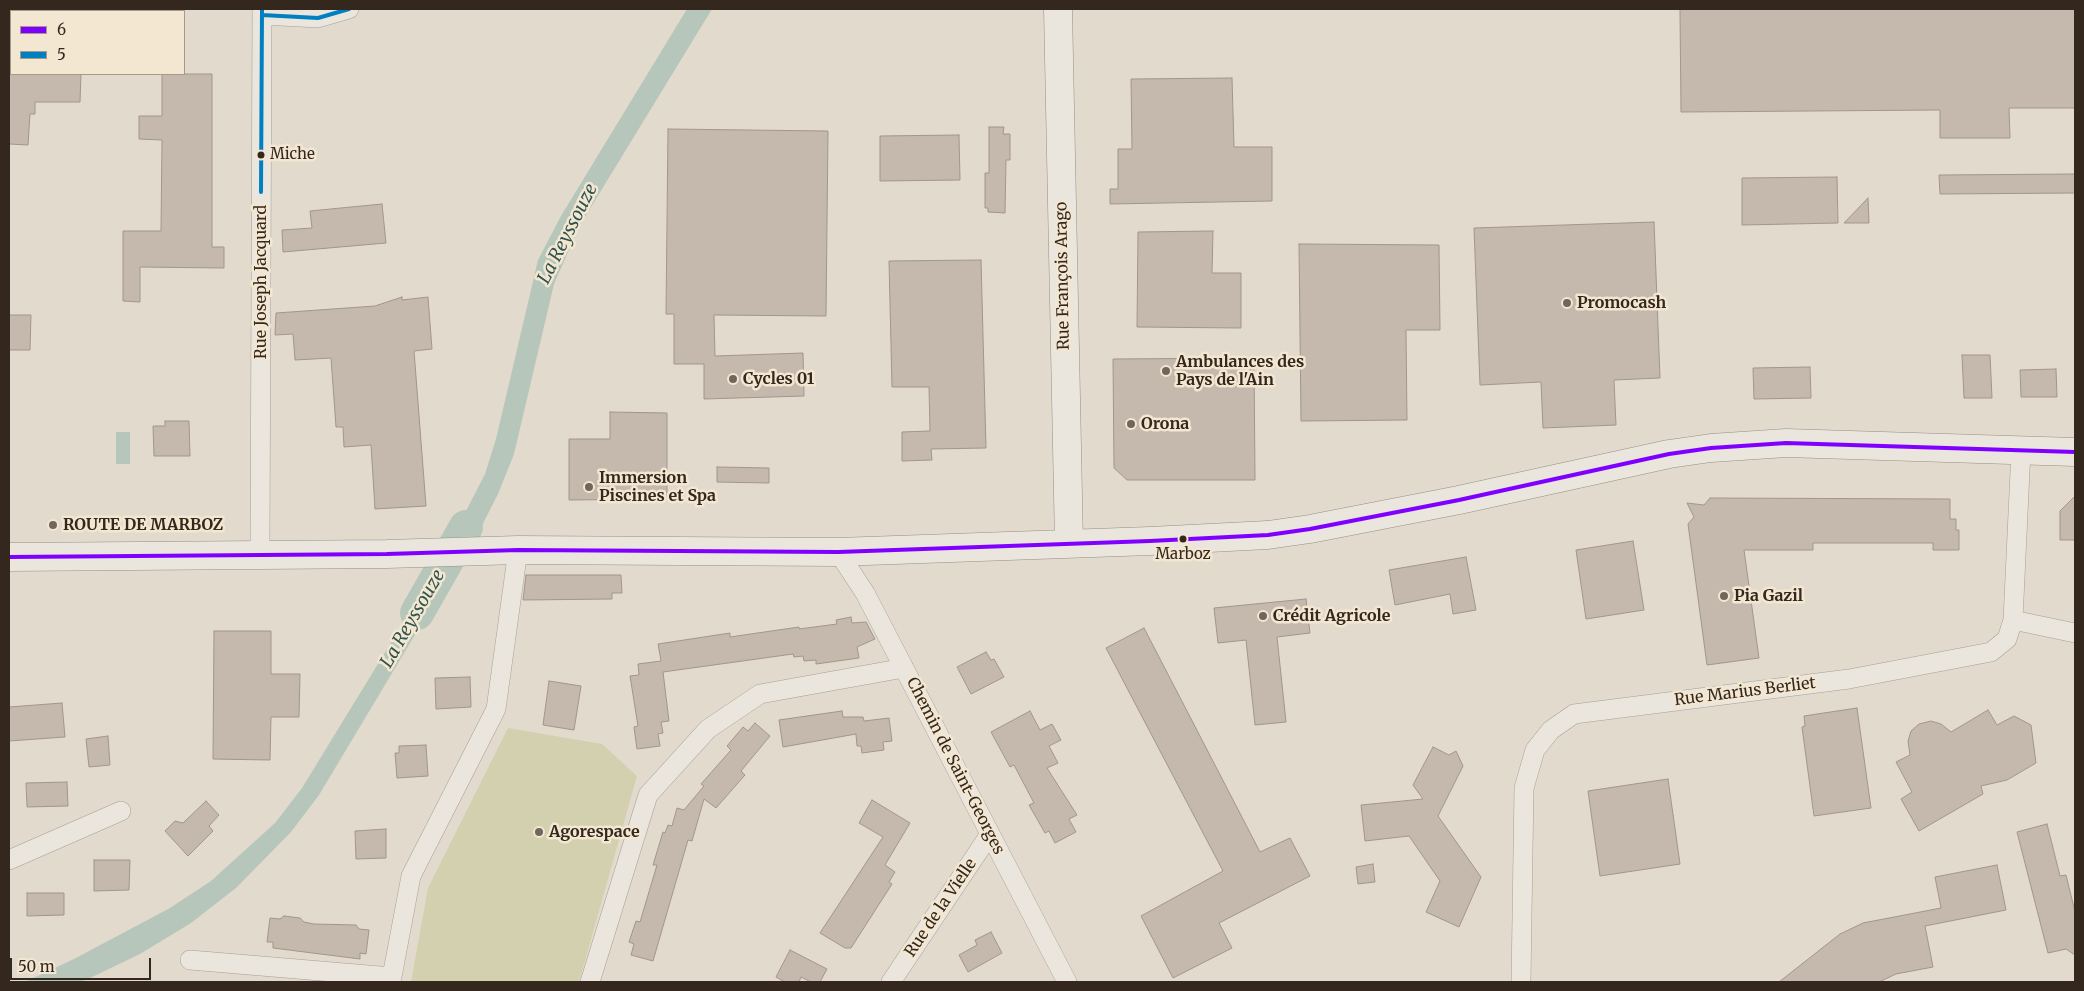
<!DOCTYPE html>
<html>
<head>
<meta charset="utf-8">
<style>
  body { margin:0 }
  #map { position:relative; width:2084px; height:991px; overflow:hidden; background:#e2dacc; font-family:Merriweather,serif }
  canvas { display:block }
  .frame { position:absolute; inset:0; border:10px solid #34271e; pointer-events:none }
  .legend { position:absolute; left:10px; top:10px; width:175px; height:65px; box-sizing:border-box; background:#f3e7d2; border:1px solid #a79a8a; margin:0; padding:6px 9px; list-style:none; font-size:15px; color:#34271e }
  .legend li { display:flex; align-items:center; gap:10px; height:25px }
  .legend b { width:25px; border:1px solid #a79a8a }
  .scale { position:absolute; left:10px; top:958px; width:141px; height:22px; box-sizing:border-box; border:2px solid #34271e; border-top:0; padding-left:6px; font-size:15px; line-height:18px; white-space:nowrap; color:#34271e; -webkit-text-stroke:4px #f3e7d2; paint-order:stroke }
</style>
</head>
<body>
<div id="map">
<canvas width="2084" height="991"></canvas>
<div class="frame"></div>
<ul class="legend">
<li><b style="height:6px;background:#8000ff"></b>6</li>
<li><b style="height:6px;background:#0080c0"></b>5</li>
</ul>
<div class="scale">50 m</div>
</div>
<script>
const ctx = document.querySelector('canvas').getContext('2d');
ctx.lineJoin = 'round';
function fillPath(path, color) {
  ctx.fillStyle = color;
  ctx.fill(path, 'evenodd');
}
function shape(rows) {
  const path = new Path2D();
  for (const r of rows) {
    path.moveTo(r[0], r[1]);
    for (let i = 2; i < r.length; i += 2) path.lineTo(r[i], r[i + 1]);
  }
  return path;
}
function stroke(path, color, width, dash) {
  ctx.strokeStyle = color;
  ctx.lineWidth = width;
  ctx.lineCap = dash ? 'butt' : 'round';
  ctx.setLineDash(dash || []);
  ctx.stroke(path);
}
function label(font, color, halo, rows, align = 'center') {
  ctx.font = font + ' Merriweather,serif';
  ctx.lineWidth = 5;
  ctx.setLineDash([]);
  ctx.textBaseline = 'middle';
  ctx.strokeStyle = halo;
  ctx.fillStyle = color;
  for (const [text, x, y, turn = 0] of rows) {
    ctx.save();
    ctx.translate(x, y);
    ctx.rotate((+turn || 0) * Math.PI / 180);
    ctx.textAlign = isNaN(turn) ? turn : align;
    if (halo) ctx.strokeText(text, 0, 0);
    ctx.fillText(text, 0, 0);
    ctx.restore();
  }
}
fillPath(shape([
  [508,728,602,744,637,776,579,982,411,982,428,888]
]), '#d3d0af');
fillPath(shape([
  [687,9,712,9,580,225,554,284,514,454,498,494,473,543,448,546,485,474,496,439,538,260,561,216],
  [116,432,130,432,130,464,116,464],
  [452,573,319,795,291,832,236,888,191,923,140,954,88,979,80,982,25,982,74,959,170,908,211,881,275,823,302,788,433,574]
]), '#b7c6bb');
stroke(shape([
  [417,613,466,527]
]), '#b7c6bb', 34);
const building = shape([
  [1680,9,2075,9,2075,108,2009,108,2010,138,1940,138,1940,110,1681,112,1680,9],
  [9,74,81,74,80,102,35,102,35,114,30,114,28,145,9,144,9,74],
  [162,74,212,74,212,247,224,247,224,268,140,267,140,302,123,301,123,231,161,231,162,140,139,139,139,116,162,116,162,74],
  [1232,78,1234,147,1272,147,1272,201,1110,204,1110,189,1118,189,1118,149,1132,149,1131,79,1232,78],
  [989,127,1004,127,1003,134,1010,134,1010,160,1006,160,1005,213,988,212,988,208,985,208,985,173,989,173,989,127],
  [668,129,828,131,826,316,714,315,715,356,803,353,804,396,704,399,704,364,674,364,674,314,666,314,668,129],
  [959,135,960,180,880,181,880,136,959,135],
  [2075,174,2075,193,1940,194,1939,175,2075,174],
  [1837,177,1838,223,1742,225,1742,178,1837,177],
  [1868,198,1869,223,1844,223,1868,198],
  [382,204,386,243,283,252,282,230,312,228,310,211,382,204],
  [1654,222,1660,378,1614,380,1616,425,1543,428,1541,382,1480,385,1474,228,1654,222],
  [1213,231,1212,273,1241,273,1241,328,1137,327,1138,232,1213,231],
  [1299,244,1439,245,1440,330,1406,330,1407,420,1301,421,1299,244],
  [981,260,986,448,931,449,932,460,902,461,902,432,930,431,929,387,892,387,889,261,981,260],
  [402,297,402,300,428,297,432,349,414,351,426,506,375,509,371,445,344,447,343,427,336,427,331,358,295,360,293,334,275,335,276,313,375,306,402,297],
  [9,315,31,315,30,350,9,350,9,315],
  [1962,355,1990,355,1992,398,1964,398,1962,355],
  [1254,358,1255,480,1127,480,1114,468,1113,359,1254,358],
  [1810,367,1811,398,1754,399,1753,368,1810,367],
  [2056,369,2057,397,2021,397,2020,370,2056,369],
  [610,412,667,413,667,499,569,500,569,439,610,439,610,412],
  [165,421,189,421,190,456,154,456,153,426,165,426,165,421],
  [717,467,769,468,769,483,717,482,717,467],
  [2075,496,2075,540,2060,540,2060,511,2075,496],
  [1710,498,1950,499,1950,519,1956,519,1956,530,1959,530,1959,550,1933,550,1933,543,1813,543,1813,550,1744,550,1759,658,1707,665,1688,524,1694,517,1687,503,1704,505,1710,498],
  [1633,541,1644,610,1586,619,1576,550,1633,541],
  [1466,557,1476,610,1453,614,1450,594,1395,605,1389,570,1466,557],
  [526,575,621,575,622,593,612,593,612,599,523,600,526,575],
  [1306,599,1310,633,1277,637,1286,722,1255,725,1246,640,1218,643,1214,608,1306,599],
  [851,617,852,623,866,622,875,639,857,647,859,658,816,664,816,660,804,661,803,656,794,657,793,654,663,672,669,721,661,722,663,733,658,734,660,746,637,749,634,727,638,726,630,676,639,675,638,664,661,661,658,644,730,633,730,637,799,627,799,629,837,624,836,620,851,617],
  [1144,628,1260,852,1290,838,1310,876,1219,923,1232,948,1173,978,1141,916,1223,871,1106,648,1144,628],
  [214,631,271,631,271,674,300,674,299,717,271,717,270,760,213,759,214,631],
  [986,652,991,660,994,659,1004,677,971,694,957,667,986,652],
  [470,677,471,707,436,709,435,678,470,677],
  [549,681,581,686,574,730,543,725,549,681],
  [62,703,65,737,9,741,9,707,62,703],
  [1857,708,1871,808,1814,816,1802,727,1805,726,1804,716,1857,708],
  [1988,710,1997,725,2014,716,2031,725,2036,763,2007,780,1981,786,1983,794,1919,831,1901,799,1912,792,1896,762,1910,755,1908,741,1911,731,1919,724,1931,721,1941,724,1951,732,1988,710],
  [842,711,843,717,863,717,864,721,889,718,892,741,883,742,884,750,862,753,861,746,857,746,856,734,783,747,779,720,842,711],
  [1030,711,1040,730,1052,724,1061,740,1049,746,1058,763,1047,768,1077,815,1069,819,1076,832,1055,843,1049,831,1045,833,1029,805,1034,803,1014,765,1010,767,991,732,1030,711],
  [755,723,770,736,741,771,745,775,716,808,704,799,692,841,688,840,653,961,631,955,634,944,629,942,636,921,640,922,657,865,653,865,663,832,665,833,668,825,672,826,677,808,684,810,704,786,701,784,731,750,727,746,743,727,748,731,755,723],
  [108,736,110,765,89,767,86,739,108,736],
  [426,745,428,776,397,778,395,753,399,753,399,746,426,745],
  [1433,747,1449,755,1456,751,1463,766,1438,816,1481,877,1459,927,1426,912,1440,881,1409,836,1365,841,1361,805,1423,799,1413,785,1433,747],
  [1668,779,1680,864,1600,876,1588,791,1668,779],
  [67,782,68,806,27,807,26,783,67,782],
  [872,800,910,823,885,865,895,872,889,882,892,884,851,948,845,948,820,933,883,837,859,823,872,800],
  [206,801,219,815,209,826,213,831,188,856,165,831,175,821,183,823,206,801],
  [2047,824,2060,876,2066,875,2075,912,2075,955,2066,949,2048,953,2017,832,2047,824],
  [386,829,386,858,356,859,355,831,386,829],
  [94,860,130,860,129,890,94,891,94,860],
  [1373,864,1375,882,1358,884,1356,867,1373,864],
  [1997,865,2006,910,1925,926,1933,967,1896,974,1879,982,1779,982,1840,934,1863,923,1941,908,1935,877,1997,865],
  [27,893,64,893,64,915,27,916,27,893],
  [284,916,300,918,304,922,314,924,356,925,359,929,369,930,366,954,360,953,360,959,273,948,273,942,267,942,270,918,280,919,284,916],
  [991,932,1002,953,968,972,959,955,977,945,975,940,991,932],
  [790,950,827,969,820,982,811,982,801,977,799,982,785,982,776,977,790,950]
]);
fillPath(building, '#c5b8ad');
stroke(building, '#a2968b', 1);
const street = shape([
  [262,15,318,18,349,9],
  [838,552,865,593,1067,982],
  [260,554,262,9],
  [2013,620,2075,633],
  [9,860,121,811],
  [190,960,392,977],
  [391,982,411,876,496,709,518,550],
  [590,982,648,795,708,729,760,694,904,668],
  [891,982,990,834],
  [1521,982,1524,788,1535,750,1551,730,1574,714,1849,679,1991,652,2007,639,2013,620,2021,450]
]);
const secondary = shape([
  [1058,9,1069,544],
  [9,557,387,554,518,550,838,552,1150,541,1268,535,1310,529,1459,500,1669,454,1711,448,1786,443,2075,452]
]);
stroke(street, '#a79f95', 20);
stroke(secondary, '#968f85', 29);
stroke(street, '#eae5dd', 19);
stroke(secondary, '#eae5dd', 28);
stroke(shape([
  [9,557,387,554,518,550,838,552,1150,541,1268,535,1310,529,1459,500,1669,454,1711,448,1786,443,2075,452]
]), '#8000ff', 4);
stroke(shape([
  [262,15,318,18,349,9],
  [261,192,262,9]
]), '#0080c0', 4);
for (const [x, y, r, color] of [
  [261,155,4.5,"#34271e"],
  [1567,303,5,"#71665b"],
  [1166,371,5,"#71665b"],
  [733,379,5,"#71665b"],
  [1131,424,5,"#71665b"],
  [589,487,5,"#71665b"],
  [53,525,5,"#71665b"],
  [1183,539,4.5,"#34271e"],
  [1724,596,5,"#71665b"],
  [1263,616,5,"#71665b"],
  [539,832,5,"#71665b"]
]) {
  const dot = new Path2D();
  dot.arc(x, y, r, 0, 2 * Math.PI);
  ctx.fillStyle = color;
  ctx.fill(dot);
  stroke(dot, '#f3e7d2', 2);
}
label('15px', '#34271e', '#f3e7d2', [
  ["Miche",270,155],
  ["Marboz",1183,555,"center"]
], 'left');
label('16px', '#34271e', '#f3e7d2', [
  ["Rue François Arago",1063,276,-91],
  ["Rue Joseph Jacquard",261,282,-90],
  ["Rue Marius Berliet",1745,692,-7],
  ["Chemin de Saint-Georges",955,766,63],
  ["Rue de la Vielle",941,908,-56]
]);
label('bold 16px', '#34271e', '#f3e7d2', [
  ["Promocash",1577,303],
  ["Ambulances des",1176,362],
  ["Pays de l'Ain",1176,380],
  ["Cycles 01",743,379],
  ["Orona",1141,424],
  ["Immersion",599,478],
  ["Piscines et Spa",599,496],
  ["ROUTE DE MARBOZ",63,525],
  ["Pia Gazil",1734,596],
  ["Crédit Agricole",1273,616],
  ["Agorespace",549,832]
], 'left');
label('italic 18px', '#2e534e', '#f3e7d2', [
  ["La Reyssouze",568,234,-63],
  ["La Reyssouze",413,619,-60]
]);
</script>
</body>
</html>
